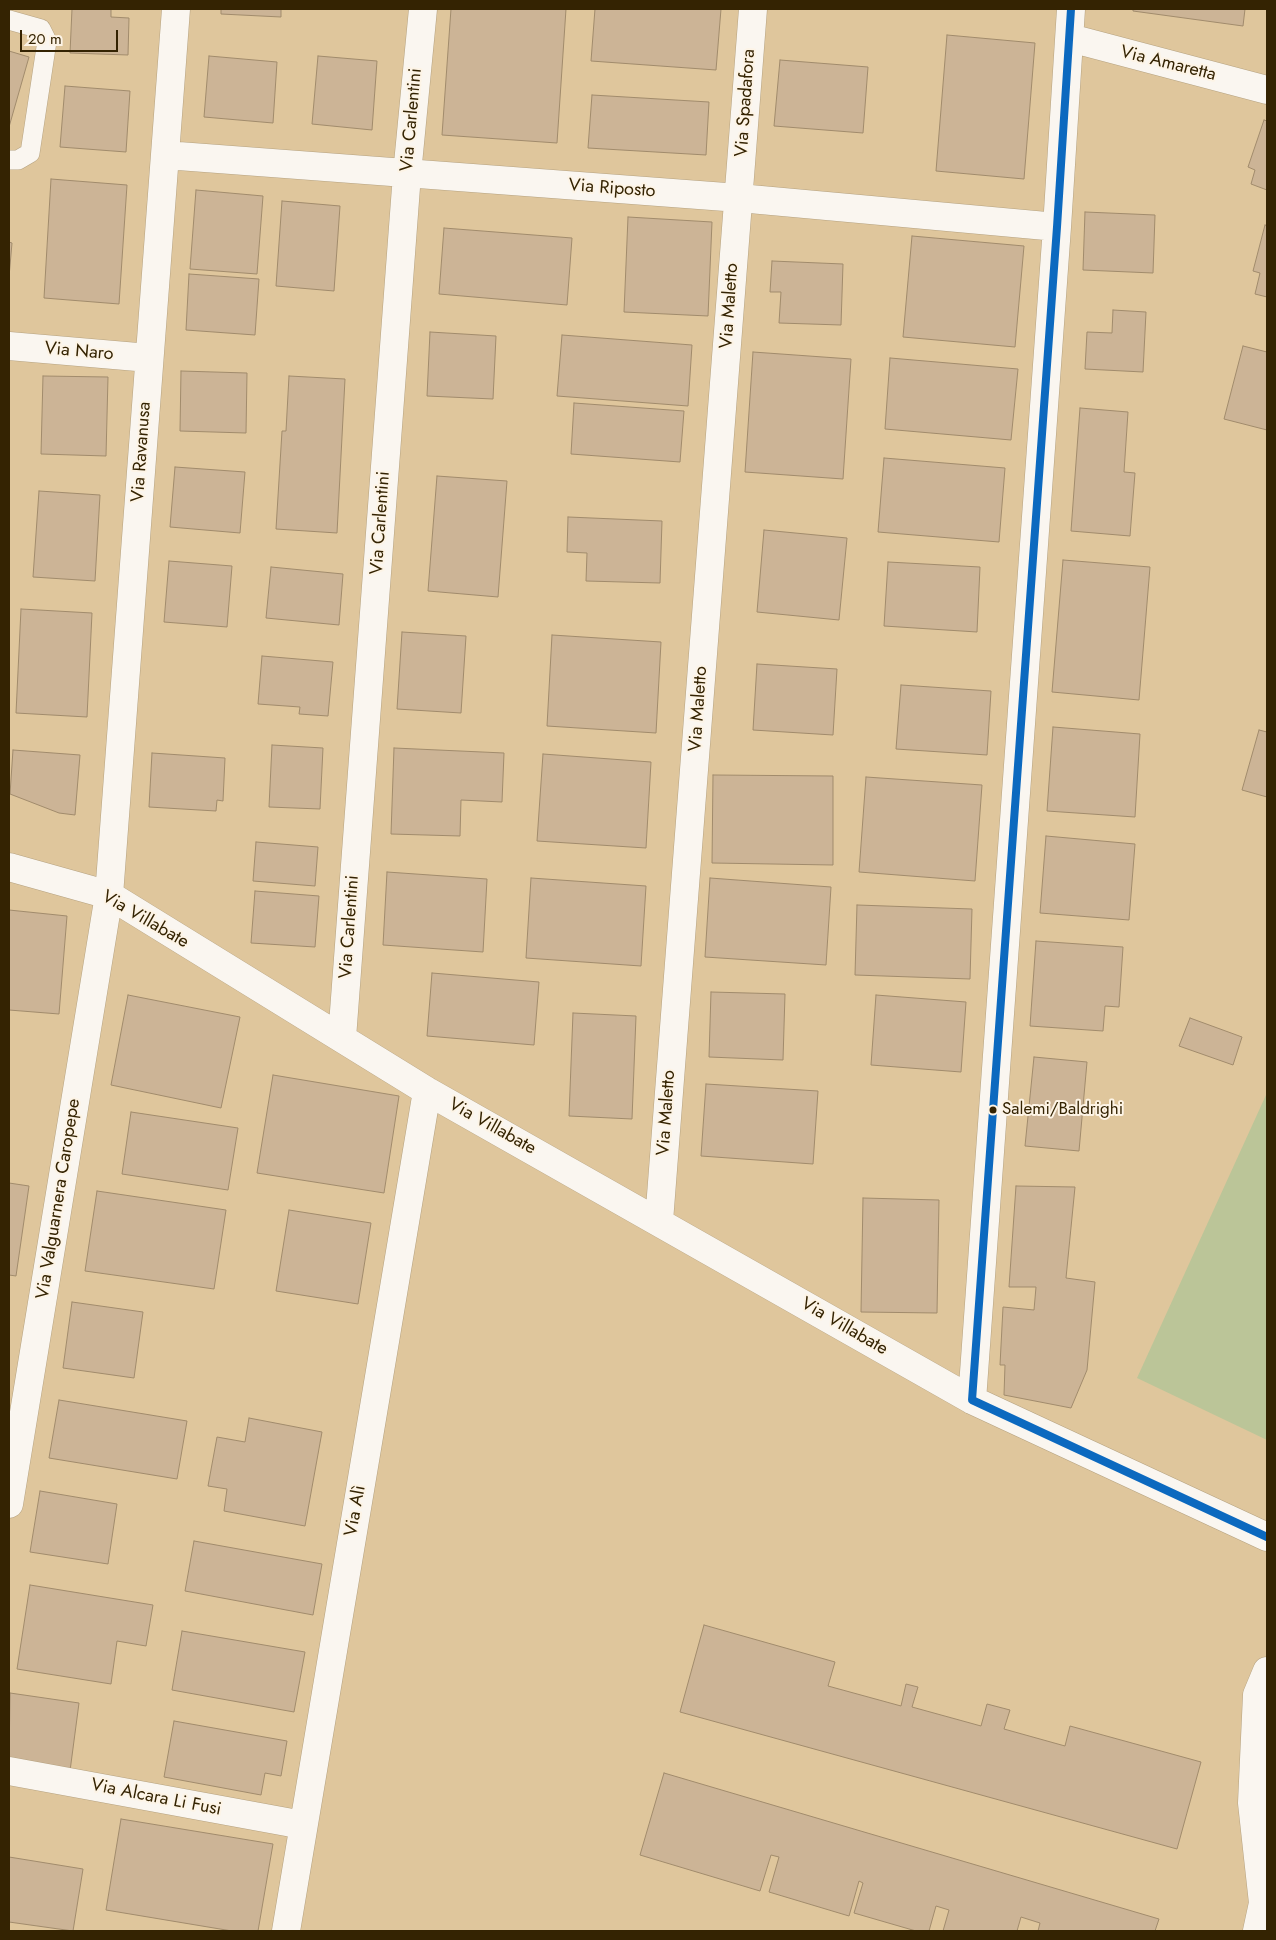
<!DOCTYPE html>
<html>
<head>
<meta charset="utf-8">
<style>
  body { margin:0 }
  #map { position:relative; width:1276px; height:1940px; overflow:hidden; background:#dfc69c; font-family:Jost,sans-serif }
  canvas { display:block }
  .frame { position:absolute; inset:0; border:10px solid #342302; pointer-events:none }
  .scale { position:absolute; left:20px; top:30px; width:98px; height:22px; box-sizing:border-box; border:2px solid #342302; border-top:0; padding-left:6px; font-size:15px; line-height:18px; white-space:nowrap; color:#342302; -webkit-text-stroke:4px #fdf4e6; paint-order:stroke }
</style>
</head>
<body>
<div id="map">
<canvas width="1276" height="1940"></canvas>
<div class="frame"></div>
<div class="scale">20 m</div>
</div>
<script>
const ctx = document.querySelector('canvas').getContext('2d');
ctx.lineJoin = 'round';
function fillPath(path, color) {
  ctx.fillStyle = color;
  ctx.fill(path, 'evenodd');
}
function shape(rows) {
  const path = new Path2D();
  for (const r of rows) {
    path.moveTo(r[0], r[1]);
    for (let i = 2; i < r.length; i += 2) path.lineTo(r[i], r[i + 1]);
  }
  return path;
}
function stroke(path, color, width, dash) {
  ctx.strokeStyle = color;
  ctx.lineWidth = width;
  ctx.lineCap = dash ? 'butt' : 'round';
  ctx.setLineDash(dash || []);
  ctx.stroke(path);
}
function label(font, color, halo, rows, align = 'center') {
  ctx.font = font + ' Jost,sans-serif';
  ctx.lineWidth = 4;
  ctx.setLineDash([]);
  ctx.textBaseline = 'middle';
  ctx.strokeStyle = halo;
  ctx.fillStyle = color;
  for (const [text, x, y, turn = 0] of rows) {
    ctx.save();
    ctx.translate(x, y);
    ctx.rotate((+turn || 0) * Math.PI / 180);
    ctx.textAlign = isNaN(turn) ? turn : align;
    if (halo) ctx.strokeText(text, 0, 0);
    ctx.fillText(text, 0, 0);
    ctx.restore();
  }
}
fillPath(shape([
  [1266,1095,1267,1095,1267,1440,1137,1378]
]), '#bbc598');
const building = shape([
  [72,9,111,9,111,17,129,18,128,55,70,53,72,9],
  [221,9,281,9,281,17,221,14,221,9],
  [451,9,566,9,557,143,442,135,451,9],
  [595,9,721,9,716,70,591,61,595,9],
  [1133,9,1245,9,1243,26,1133,11,1133,9],
  [947,35,1035,43,1024,179,936,171,947,35],
  [9,51,29,57,9,127,9,51],
  [209,56,277,62,273,123,204,117,209,56],
  [318,56,377,61,372,130,312,124,318,56],
  [780,60,868,67,863,133,774,126,780,60],
  [65,86,130,91,126,152,60,147,65,86],
  [592,95,709,102,706,155,588,148,592,95],
  [1264,120,1267,121,1267,190,1251,184,1255,170,1248,167,1264,120],
  [51,179,127,185,119,304,44,298,51,179],
  [196,190,263,196,257,274,190,269,196,190],
  [282,201,340,206,334,291,276,286,282,201],
  [1085,212,1155,215,1153,273,1083,270,1085,212],
  [628,217,712,222,708,316,624,312,628,217],
  [1265,225,1267,226,1267,297,1255,294,1260,273,1253,271,1265,225],
  [444,228,572,238,567,305,439,294,444,228],
  [912,236,1024,246,1015,347,903,337,912,236],
  [9,242,12,243,9,277,9,242],
  [772,261,843,264,841,325,779,323,781,292,770,292,772,261],
  [189,274,259,279,255,335,186,330,189,274],
  [1113,310,1146,312,1143,372,1085,369,1087,332,1112,333,1113,310],
  [430,332,496,336,493,399,427,396,430,332],
  [562,335,692,345,688,406,557,396,562,335],
  [1243,346,1267,352,1267,430,1224,419,1243,346],
  [753,352,851,359,843,479,745,472,753,352],
  [890,358,1018,369,1011,440,885,429,890,358],
  [181,371,247,373,246,433,180,431,181,371],
  [43,376,108,377,106,456,41,454,43,376],
  [289,376,345,379,337,533,276,529,282,431,286,431,289,376],
  [574,403,684,411,680,462,571,454,574,403],
  [1080,408,1128,412,1124,472,1135,473,1130,536,1071,531,1080,408],
  [884,458,1005,468,999,542,878,532,884,458],
  [175,467,245,472,240,533,170,527,175,467],
  [437,476,507,481,498,597,428,591,437,476],
  [39,491,100,495,95,581,33,577,39,491],
  [568,517,662,521,660,583,586,581,587,553,567,552,568,517],
  [764,530,847,538,839,620,757,612,764,530],
  [1063,560,1150,567,1139,700,1052,692,1063,560],
  [169,561,232,566,227,627,164,622,169,561],
  [888,562,980,567,977,632,884,626,888,562],
  [271,567,343,574,339,625,266,618,271,567],
  [21,609,92,613,87,717,16,713,21,609],
  [402,632,466,636,461,713,397,709,402,632],
  [552,635,661,642,656,733,547,726,552,635],
  [262,656,333,662,328,716,299,714,300,707,258,704,262,656],
  [757,664,837,669,833,735,753,730,757,664],
  [901,685,991,691,987,755,896,749,901,685],
  [1053,727,1140,734,1135,817,1047,811,1053,727],
  [1259,730,1267,732,1267,797,1242,790,1259,730],
  [272,745,323,748,320,809,269,807,272,745],
  [394,748,504,753,502,802,461,800,460,836,391,834,394,748],
  [13,750,80,755,75,815,59,813,10,794,13,750],
  [152,753,225,758,223,801,217,800,216,811,149,807,152,753],
  [543,754,651,762,646,848,537,841,543,754],
  [713,775,833,776,833,865,712,863,713,775],
  [866,777,982,785,975,881,859,872,866,777],
  [1046,836,1135,844,1129,920,1040,913,1046,836],
  [256,842,318,847,315,886,253,881,256,842],
  [387,872,487,879,483,952,383,945,387,872],
  [531,878,646,886,641,966,526,958,531,878],
  [710,878,831,887,826,965,705,957,710,878],
  [255,891,319,896,315,947,251,943,255,891],
  [857,905,972,909,970,979,855,975,857,905],
  [9,910,67,916,59,1014,9,1010,9,910],
  [1036,941,1123,947,1119,1007,1105,1006,1103,1031,1030,1026,1036,941],
  [432,973,539,982,534,1045,427,1036,432,973],
  [711,992,785,994,783,1060,709,1057,711,992],
  [128,995,240,1017,221,1108,111,1085,128,995],
  [876,995,966,1002,961,1072,871,1065,876,995],
  [573,1013,636,1016,632,1119,569,1116,573,1013],
  [1190,1018,1242,1037,1233,1065,1179,1046,1190,1018],
  [1034,1057,1087,1062,1079,1151,1025,1146,1034,1057],
  [273,1075,399,1096,384,1193,257,1173,273,1075],
  [706,1084,818,1091,813,1164,701,1156,706,1084],
  [131,1112,238,1128,228,1190,122,1174,131,1112],
  [9,1183,29,1186,16,1276,9,1275,9,1183],
  [1016,1186,1075,1187,1066,1278,1095,1282,1087,1370,1071,1408,1004,1395,1005,1365,1000,1365,1003,1307,1034,1310,1036,1287,1009,1287,1016,1186],
  [97,1191,226,1210,214,1289,85,1271,97,1191],
  [863,1198,939,1200,937,1313,861,1312,863,1198],
  [289,1210,371,1223,358,1304,276,1291,289,1210],
  [72,1302,143,1312,134,1378,63,1368,72,1302],
  [59,1400,187,1421,177,1479,49,1458,59,1400],
  [249,1418,322,1432,305,1526,224,1511,227,1489,208,1486,217,1437,245,1442,249,1418],
  [40,1491,117,1504,108,1564,30,1552,40,1491],
  [194,1541,322,1564,313,1615,185,1591,194,1541],
  [30,1585,153,1605,146,1646,117,1641,111,1684,17,1669,30,1585],
  [704,1625,835,1662,828,1686,901,1706,906,1684,918,1687,912,1707,981,1726,987,1704,1010,1710,1004,1729,1065,1746,1070,1726,1201,1762,1177,1849,680,1712,704,1625],
  [182,1631,305,1652,294,1712,172,1690,182,1631],
  [10,1693,79,1703,70,1771,9,1762,10,1693],
  [174,1721,287,1741,281,1776,265,1773,261,1795,164,1777,174,1721],
  [664,1773,1159,1919,1155,1931,1038,1931,1040,1923,1021,1917,1017,1931,943,1931,949,1910,936,1906,929,1931,916,1931,854,1913,863,1883,859,1881,849,1916,769,1892,779,1857,771,1855,760,1891,640,1855,664,1773],
  [121,1819,273,1844,258,1931,232,1931,106,1910,121,1819],
  [9,1857,83,1869,73,1931,9,1922,9,1857]
]);
fillPath(building, '#ccb496');
stroke(building, '#a18b6c', 1);
const lane = shape([
  [9,20,41,29,47,41,30,153,18,160,9,160]
]);
const street = shape([
  [1070,38,1267,90],
  [165,155,739,198,1057,227],
  [9,346,149,358],
  [9,867,109,895,427,1091,972,1400,1267,1537],
  [342,1038,407,174,423,9],
  [659,1221,753,9],
  [972,1400,1057,227,1071,9],
  [9,1504,109,895,176,9],
  [9,1771,303,1825],
  [286,1931,427,1091],
  [1257,1931,1263,1903,1252,1803,1257,1695,1267,1671]
]);
stroke(lane, '#b5a280', 20);
stroke(street, '#b5a280', 29);
stroke(lane, '#faf6f0', 19);
stroke(street, '#faf6f0', 28);
stroke(shape([
  [1071,9,1057,227,972,1400,1267,1537]
]), '#0c69bf', 8);
for (const [x, y, r, color] of [
  [993,1110,4.5,"#342302"]
]) {
  const dot = new Path2D();
  dot.arc(x, y, r, 0, 2 * Math.PI);
  ctx.fillStyle = color;
  ctx.fill(dot);
  stroke(dot, '#fdf4e6', 2);
}
label('17px', '#342302', '#fdf4e6', [
  ["Salemi/Baldrighi",1002,1110]
], 'left');
label('18px', '#342302', '#fdf4e6', [
  ["Via Amaretta",1168,64,14],
  ["Via Spadafora",746,103,-86],
  ["Via Carlentini",412,120,-85],
  ["Via Riposto",612,189,4],
  ["Via Maletto",730,306,-86],
  ["Via Naro",79,352,5],
  ["Via Ravanusa",142,452,-86],
  ["Via Carlentini",381,523,-86],
  ["Via Maletto",699,709,-86],
  ["Via Villabate",145,920,30],
  ["Via Carlentini",350,927,-86],
  ["Via Maletto",667,1113,-86],
  ["Via Villabate",492,1127,29],
  ["Via Valguarnera Caropepe",59,1199,-81],
  ["Via Villabate",844,1327,30],
  ["Via Alì",356,1511,-80],
  ["Via Alcara Li Fusi",156,1798,11]
]);
</script>
</body>
</html>
